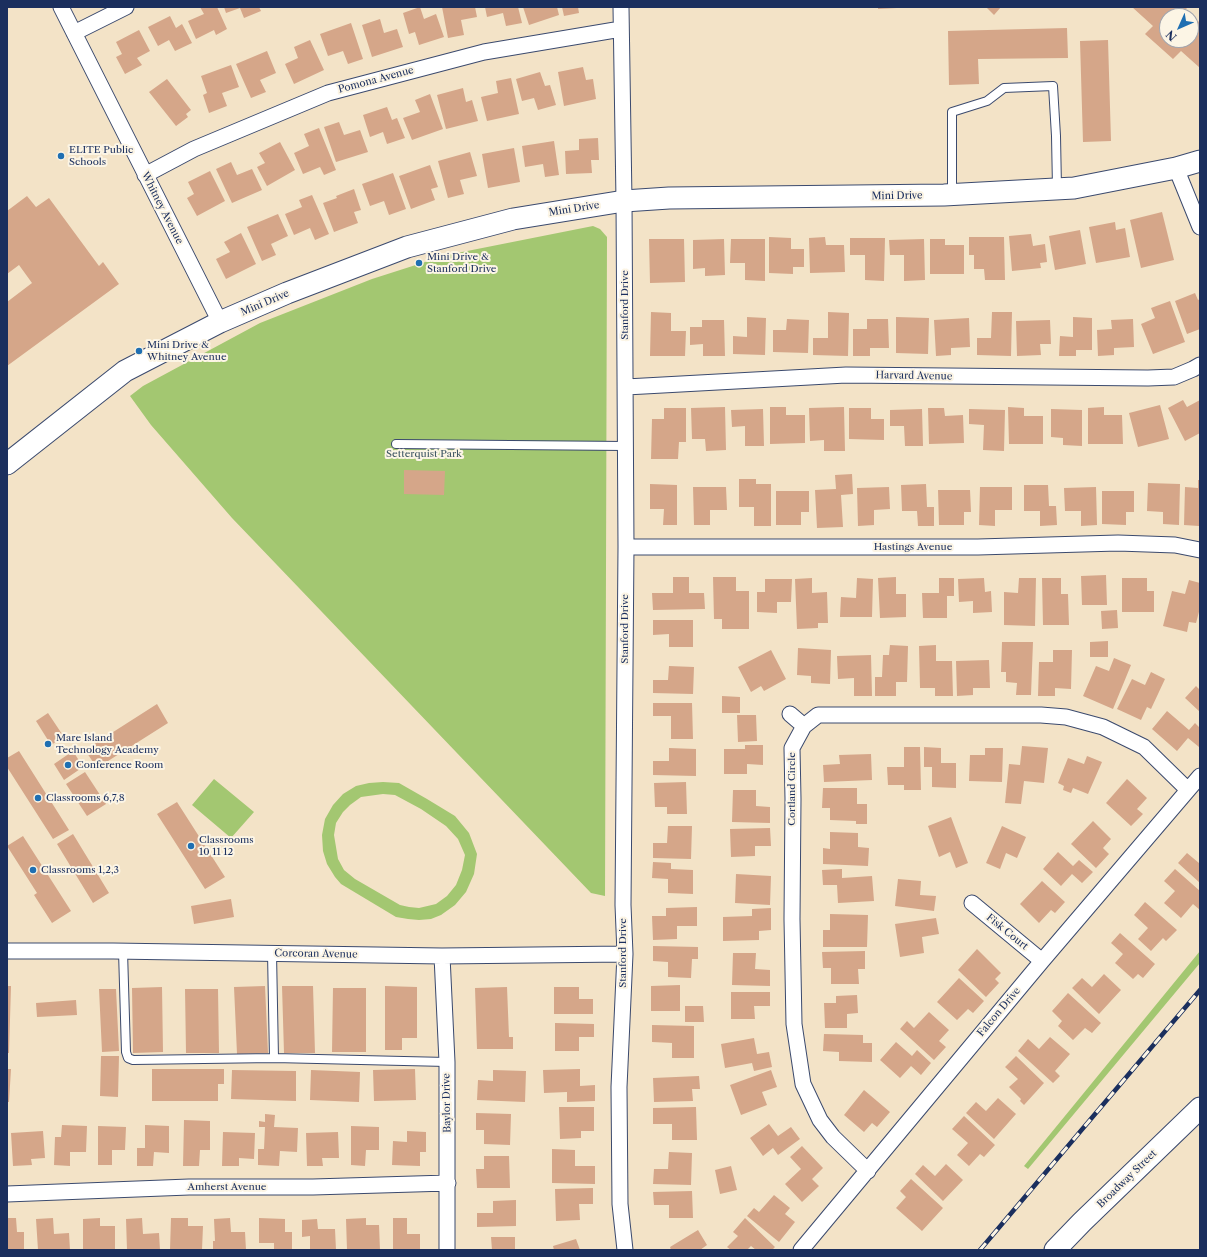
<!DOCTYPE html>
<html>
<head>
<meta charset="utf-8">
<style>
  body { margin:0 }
  #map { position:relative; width:1207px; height:1257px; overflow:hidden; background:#f3e3c7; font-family:"Libre Caslon Text",serif }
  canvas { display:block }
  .frame { position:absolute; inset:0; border:8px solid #1b2f5e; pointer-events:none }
  .north { position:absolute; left:1159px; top:8px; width:40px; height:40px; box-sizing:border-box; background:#fcf5e5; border:1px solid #a2a6af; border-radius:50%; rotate:225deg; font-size:11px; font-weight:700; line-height:16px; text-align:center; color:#1b2f5e }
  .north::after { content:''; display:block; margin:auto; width:14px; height:18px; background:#1f6fb2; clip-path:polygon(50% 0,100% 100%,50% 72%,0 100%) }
</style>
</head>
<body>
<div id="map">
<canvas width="1207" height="1257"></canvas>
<div class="frame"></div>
<div class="north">N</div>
</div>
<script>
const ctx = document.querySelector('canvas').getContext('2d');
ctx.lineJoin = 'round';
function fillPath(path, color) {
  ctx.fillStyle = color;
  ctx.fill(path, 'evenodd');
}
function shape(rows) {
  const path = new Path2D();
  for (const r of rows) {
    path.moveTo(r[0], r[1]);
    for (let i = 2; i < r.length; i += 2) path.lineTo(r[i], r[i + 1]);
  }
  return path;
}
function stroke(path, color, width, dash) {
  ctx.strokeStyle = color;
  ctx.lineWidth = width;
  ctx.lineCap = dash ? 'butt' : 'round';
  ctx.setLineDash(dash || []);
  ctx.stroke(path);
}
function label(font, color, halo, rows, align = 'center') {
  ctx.font = font + ' "Libre Caslon Text",serif';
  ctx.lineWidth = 4;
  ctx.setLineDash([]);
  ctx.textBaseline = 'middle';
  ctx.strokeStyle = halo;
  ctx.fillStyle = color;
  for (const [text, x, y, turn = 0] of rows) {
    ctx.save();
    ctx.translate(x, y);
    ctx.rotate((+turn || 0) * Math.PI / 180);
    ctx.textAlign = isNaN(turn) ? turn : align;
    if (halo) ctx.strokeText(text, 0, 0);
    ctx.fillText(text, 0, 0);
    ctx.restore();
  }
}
fillPath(shape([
  [593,226,600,229,607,237,605,896,591,893,232,518,151,425,130,396,143,386,260,323,372,279,447,255],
  [214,779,254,812,231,838,192,805],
  [383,782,399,783,427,799,455,816,469,833,477,854,474,874,466,892,455,905,441,915,431,919,419,920,408,919,396,917,341,884,335,877,327,864,323,851,322,835,325,819,333,805,343,794,356,786,369,783],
  [383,794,395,795,421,809,446,826,458,839,465,855,462,870,456,885,447,896,436,904,419,908,409,907,400,905,355,879,344,870,338,859,334,835,336,823,343,812,350,805,361,797],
  [1200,951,1200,963,1028,1169,1024,1166]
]), '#a3c771');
fillPath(shape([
  [200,7,217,7,227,29,216,35,214,30,196,39,188,21,204,14],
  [224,7,259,7,261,11,244,18,240,8,226,13],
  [420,7,424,19,436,14,444,37,419,45,415,32,409,34,403,13],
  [442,7,475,7,477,17,461,20,464,35,448,38],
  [485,7,518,7,522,23,506,26,503,13,487,17],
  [523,7,557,7,559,15,529,25],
  [562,7,578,7,579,13,564,16],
  [878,7,897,7,897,8,878,9],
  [986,7,1001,7,994,15],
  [1132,7,1188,7,1185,10,1198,22,1200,20,1200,68,1181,51,1173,59,1145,34,1153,26],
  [1167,16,1191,16,1191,40,1167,40],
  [170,16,176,28,182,24,192,43,175,51,169,40,158,46,148,27],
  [380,19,384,33,397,29,403,47,372,57,362,25],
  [351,23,363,59,348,64,343,51,328,56,320,34],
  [1067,28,1068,58,978,59,979,84,949,85,948,31],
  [139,30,150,51,137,58,142,65,125,74,116,57,122,54,116,42],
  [310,40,324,70,294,84,285,64,298,58,294,47],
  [1108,40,1111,141,1083,142,1080,41],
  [267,51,276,73,260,80,266,92,251,98,236,64],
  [231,65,239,87,222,93,227,106,209,113,203,95,207,93,201,76],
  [583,67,586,80,593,79,596,99,564,106,558,72],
  [540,72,545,86,550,85,556,105,538,110,534,98,522,101,516,79],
  [511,78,519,114,487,121,481,97,498,93,496,81],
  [167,79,191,110,186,114,188,117,176,126,149,92],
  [463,88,466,102,472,100,478,121,446,129,437,95],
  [430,94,443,129,412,140,403,118,420,112,415,100],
  [387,107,392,120,397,118,405,138,387,144,383,132,370,137,363,115],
  [339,122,344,135,360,130,368,152,336,162,324,127],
  [319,128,336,170,324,175,320,167,303,174,294,153,309,146,304,134],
  [598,138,599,160,591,160,592,173,566,174,565,151,579,150,579,139],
  [554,141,559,175,545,177,543,164,525,167,522,146],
  [280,142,295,170,267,186,257,167,265,163,259,153],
  [514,148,520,182,488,188,482,154],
  [470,152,477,176,460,180,464,194,448,198,438,161],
  [231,162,237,175,252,169,262,190,232,203,216,169],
  [430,165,438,187,431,189,435,200,411,209,399,176],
  [210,171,225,201,197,216,187,198,194,194,188,182],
  [393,173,406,209,389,215,384,201,370,206,362,184],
  [354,189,361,210,354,212,358,223,334,232,323,203,337,198,336,196],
  [312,195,329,234,315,240,310,228,294,235,285,214,302,207,299,200],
  [27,196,36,207,49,198,99,266,103,262,119,284,7,366,7,302,32,283,19,265,7,274,7,211],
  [1162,212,1174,260,1141,268,1130,220],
  [278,214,288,236,271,244,276,255,262,261,247,227],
  [1115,222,1116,230,1125,228,1130,257,1096,263,1089,227],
  [1080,230,1086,264,1055,270,1049,236],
  [241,233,256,264,226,279,216,259,230,252,224,242],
  [1031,234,1033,246,1045,244,1047,262,1040,263,1041,268,1012,271,1009,236],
  [769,237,791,238,791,249,804,249,804,267,793,267,793,274,769,273],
  [825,237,826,245,844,245,845,272,810,273,809,238],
  [969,237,1004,237,1005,280,985,280,984,269,974,269,974,255,969,255],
  [850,238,885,238,884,281,865,280,865,255,850,255],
  [649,239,684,239,685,282,650,283],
  [724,239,725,275,705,276,705,268,693,269,693,240],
  [731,239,765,239,765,281,745,280,745,263,730,263],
  [924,239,925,280,904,281,904,255,890,255,889,240],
  [930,239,945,239,945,245,964,245,964,274,930,274],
  [1195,293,1198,300,1200,299,1200,329,1187,334,1175,301],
  [1170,301,1185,342,1153,354,1141,324,1155,318,1151,308],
  [651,312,671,313,671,331,686,331,685,356,650,356],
  [828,312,849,313,848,356,813,355,813,338,828,338],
  [992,312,1012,312,1011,356,977,355,977,338,991,338],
  [747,317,766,318,765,355,733,354,733,336,747,337],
  [896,317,929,318,928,354,896,353],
  [1073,317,1092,318,1092,350,1076,350,1076,356,1059,356,1060,336,1073,337],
  [969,318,970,347,951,348,951,355,936,356,934,320],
  [787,319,809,320,808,353,773,352,773,330,786,330],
  [867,319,888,319,889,348,870,348,870,356,853,356,853,329,867,329],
  [1133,319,1134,347,1114,348,1114,355,1098,356,1097,330,1112,329,1111,320],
  [702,320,724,320,725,356,703,356,703,344,690,345,690,327,702,327],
  [1050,320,1051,344,1040,344,1041,355,1017,356,1016,321],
  [1183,400,1187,407,1200,400,1200,433,1185,441,1168,408],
  [1160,405,1169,439,1138,447,1129,413],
  [725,407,726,450,706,451,705,439,692,439,691,408],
  [770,407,786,407,786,415,805,415,805,443,770,444],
  [844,407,845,451,824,451,824,440,810,441,809,408],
  [1008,407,1024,408,1024,416,1043,416,1043,444,1009,444],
  [1104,407,1104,415,1122,415,1123,444,1088,444,1088,408],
  [664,408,686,408,686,442,679,442,678,459,651,459,652,419,664,419],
  [849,408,871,408,871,419,884,419,884,440,849,439],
  [928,408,944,408,945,416,963,415,964,443,929,444],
  [763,409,764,446,745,446,745,426,732,427,731,410],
  [922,409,923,446,905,446,904,426,890,426,890,410],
  [969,409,1005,410,1004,451,983,450,984,425,969,424],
  [1051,409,1082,410,1082,446,1063,445,1063,438,1051,437],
  [404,470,445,471,444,495,404,494],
  [852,474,853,494,841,495,843,527,817,528,815,490,836,489,835,475],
  [739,479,756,479,756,484,771,484,771,526,754,526,754,507,739,507],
  [1198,480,1200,480,1199,526,1184,525,1185,487,1198,488],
  [1148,483,1180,484,1179,525,1163,524,1163,512,1147,511],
  [650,484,677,485,677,525,663,525,664,509,650,509],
  [926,484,927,507,934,507,934,526,918,526,917,511,902,511,901,485],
  [1024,485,1048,485,1049,506,1056,506,1057,525,1040,526,1040,511,1024,511],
  [693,487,726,487,727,510,710,510,710,525,694,525],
  [889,487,890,509,874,510,874,525,858,526,857,488],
  [980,487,1012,487,1012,510,995,510,995,526,979,525],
  [1096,487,1097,525,1081,526,1081,511,1065,511,1064,488],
  [938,490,970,490,971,512,964,512,964,525,939,525],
  [776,491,809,491,809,512,801,512,801,525,776,525],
  [1102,491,1134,491,1134,512,1126,512,1126,525,1102,524],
  [1106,575,1107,605,1082,605,1081,576],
  [673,577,689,577,689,593,704,593,705,609,653,610,652,593,673,593],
  [713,577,736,577,736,591,749,591,749,629,722,629,722,619,714,619],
  [896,577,896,594,906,594,906,617,880,618,878,578],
  [812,578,812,593,827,592,828,623,818,623,818,628,797,629,795,579],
  [857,578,873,579,872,617,840,617,841,597,856,598],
  [939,578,954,578,954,596,947,596,947,618,923,618,922,593,939,593],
  [984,578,985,592,991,591,992,612,973,613,973,601,959,602,958,579],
  [1019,578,1036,578,1035,626,1004,625,1004,592,1018,593],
  [1042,578,1061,578,1061,594,1068,594,1069,625,1043,625],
  [1122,578,1147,578,1147,591,1154,591,1154,612,1122,612],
  [765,579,792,579,791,602,777,602,777,613,757,612,757,592,765,592],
  [1189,580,1200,583,1200,608,1196,623,1189,622,1187,632,1163,626,1172,591,1185,594],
  [1117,610,1118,628,1102,629,1101,611],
  [653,620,693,620,693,647,669,647,669,634,653,635],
  [1108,641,1108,657,1090,657,1090,642],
  [1002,642,1033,642,1031,695,1016,695,1017,683,1006,682,1006,672,1001,672],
  [890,645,908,646,907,682,896,682,896,696,875,696,875,677,882,677,883,655,889,655],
  [936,645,936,661,952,661,953,696,935,696,935,688,920,688,919,646],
  [798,648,831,650,830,684,811,683,811,676,797,675],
  [771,650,786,679,764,691,761,686,751,692,738,667],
  [1053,650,1072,650,1071,689,1055,688,1055,696,1038,696,1039,662,1053,662],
  [871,655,872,696,854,696,854,678,838,679,837,656],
  [1114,658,1131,665,1113,709,1083,696,1096,666,1109,671],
  [989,660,990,688,973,688,973,695,957,696,956,661],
  [669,666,694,667,693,694,653,693,653,680,668,680],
  [1151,672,1165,679,1151,709,1147,707,1141,720,1117,709,1132,679,1145,685],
  [1196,686,1199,689,1200,688,1200,712,1185,698],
  [722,696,740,697,740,713,722,713],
  [653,703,692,703,693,739,671,739,671,716,653,716],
  [157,704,168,723,97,768,85,750],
  [1167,711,1189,730,1195,723,1200,728,1200,745,1199,747,1188,738,1177,751,1152,729],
  [48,713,64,737,51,745,36,721],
  [737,715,756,715,757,741,738,742],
  [745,745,763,745,763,765,747,764,747,774,724,774,724,749,745,749],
  [1022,746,1048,748,1044,783,1024,781,1021,804,1005,803,1009,764,1020,765],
  [904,747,920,747,921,790,904,790,904,785,888,785,887,767,904,767],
  [924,747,941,748,941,763,956,763,956,788,932,787,932,767,924,767],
  [669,748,696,749,696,776,653,775,653,761,669,761],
  [985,748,1003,748,1002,782,969,781,970,755,985,755],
  [19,751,69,830,53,839,7,767,7,758],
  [73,751,83,767,64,780,54,764],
  [871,754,872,780,824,782,823,765,840,764,839,755],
  [1087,756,1102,762,1088,794,1073,788,1071,793,1063,790,1064,786,1058,783,1068,758,1084,764],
  [85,772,106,804,87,816,66,784],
  [1127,779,1147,798,1137,809,1143,814,1131,826,1106,803],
  [686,782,687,814,667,814,667,807,655,807,654,783],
  [823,788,857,788,857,804,867,804,867,824,856,824,856,821,830,820,830,808,822,808],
  [733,790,756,790,756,806,770,807,770,823,732,822],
  [177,802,225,877,205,889,157,814],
  [951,817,968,863,956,868,950,852,939,857,928,826],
  [1093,821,1111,839,1103,848,1109,854,1096,868,1071,844],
  [668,826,692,826,691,859,653,858,653,843,667,843],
  [1002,826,1026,837,1017,858,1006,853,1000,869,986,863],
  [770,828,771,846,755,846,755,856,731,857,730,829],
  [830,832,858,833,858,847,869,848,868,866,823,864,823,848,830,849],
  [73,834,109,893,93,903,57,844],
  [23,836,71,911,52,923,34,895,37,893,7,846],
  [1058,852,1073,866,1079,860,1093,872,1082,883,1072,874,1061,886,1043,869],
  [1187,853,1199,863,1200,862,1200,883,1178,863],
  [653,862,671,863,671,869,693,870,693,894,668,893,668,879,652,878],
  [842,869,842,878,872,876,874,901,838,903,837,885,823,885,822,870],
  [1175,869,1200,891,1200,910,1193,904,1181,918,1164,903,1175,891,1164,881],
  [736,874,771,876,770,905,735,903],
  [898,879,921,881,920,895,936,896,934,911,895,906],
  [1042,881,1065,902,1055,913,1051,910,1039,923,1020,904],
  [231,899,234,917,194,924,191,906],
  [1145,902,1177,930,1166,941,1163,938,1151,951,1138,939,1148,928,1134,915],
  [697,907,697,926,677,926,677,939,653,940,652,916,666,916,666,908],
  [771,908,771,930,759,931,759,940,723,941,723,917,752,916,752,909],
  [830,914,868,915,867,947,823,947,823,930,830,930],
  [936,918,939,934,922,937,924,953,900,957,895,924],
  [1120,933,1155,964,1143,978,1138,974,1133,979,1115,963,1123,954,1111,943],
  [653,946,698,947,698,959,692,959,691,978,668,977,668,962,653,961],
  [977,949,1001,973,995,979,999,983,986,997,958,970],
  [865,951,865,969,858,969,859,984,831,984,831,968,823,968,822,952],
  [733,953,756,953,755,969,770,970,770,986,732,985],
  [1104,974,1121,990,1099,1014,1072,988,1082,978,1092,987],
  [959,978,984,1001,973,1013,968,1009,957,1020,937,1002],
  [680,985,680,1011,651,1011,651,986],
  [7,986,11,986,9,1053,7,1053],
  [265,986,268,1053,237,1054,234,987],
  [282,986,313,986,315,1053,284,1053],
  [385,986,417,987,417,1038,402,1038,402,1050,385,1050],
  [162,987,163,1052,133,1053,132,988],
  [507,987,509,1037,513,1037,513,1049,477,1049,475,988],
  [554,987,579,987,579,999,593,999,593,1014,554,1014],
  [333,988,366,988,366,1052,332,1052],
  [99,989,116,989,119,1051,102,1052],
  [185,989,218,989,219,1053,186,1053],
  [731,992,770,992,770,1006,754,1006,755,1019,731,1019],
  [1068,993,1101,1023,1092,1033,1085,1028,1073,1040,1058,1026,1062,1021,1052,1011],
  [857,995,858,1013,847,1014,847,1028,825,1028,824,1003,836,1003,836,996],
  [76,1000,77,1015,37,1017,36,1003],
  [685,1006,703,1006,704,1022,685,1022],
  [929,1012,949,1030,939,1041,946,1047,934,1060,900,1029,907,1021,914,1028],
  [555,1023,594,1024,594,1037,579,1037,579,1051,555,1051],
  [652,1025,694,1026,694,1058,672,1058,672,1043,652,1042],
  [824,1034,863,1035,863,1043,872,1043,872,1062,839,1061,839,1052,823,1051],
  [1050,1037,1070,1054,1055,1071,1060,1076,1053,1083,1018,1051,1028,1039,1039,1049],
  [754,1038,757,1054,769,1052,772,1067,754,1071,752,1063,725,1068,721,1044],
  [896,1042,912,1056,917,1050,931,1063,921,1075,911,1066,900,1078,880,1060],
  [101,1056,119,1056,118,1097,100,1096],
  [1016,1056,1044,1083,1024,1105,1020,1101,1021,1099,1009,1087,1018,1079,1005,1067],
  [7,1069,11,1069,9,1102,7,1102],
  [152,1069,224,1069,224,1084,218,1084,218,1101,152,1101],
  [415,1069,416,1100,374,1101,373,1070],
  [580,1069,580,1086,595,1085,595,1101,567,1102,567,1092,544,1093,543,1070],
  [232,1070,296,1071,296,1101,231,1099],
  [311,1070,360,1072,359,1102,310,1100],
  [493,1070,526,1071,525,1102,477,1100,478,1080,493,1081],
  [771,1070,777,1087,762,1092,767,1105,741,1115,730,1085],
  [699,1076,700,1089,692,1089,693,1101,654,1102,653,1078],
  [864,1090,890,1112,877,1127,872,1123,864,1132,844,1115],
  [998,1098,1016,1114,994,1139,966,1113,976,1102,986,1111],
  [559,1107,594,1107,594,1131,581,1131,581,1138,560,1139],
  [696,1107,697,1140,672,1140,672,1124,653,1124,653,1108],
  [476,1113,511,1114,510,1145,484,1144,484,1130,476,1130],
  [265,1114,275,1115,274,1127,298,1128,297,1152,280,1151,279,1166,258,1165,258,1149,264,1149,265,1127,259,1127,259,1121,265,1122],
  [964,1116,995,1145,984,1157,980,1154,969,1166,957,1155,968,1143,952,1129],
  [184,1120,210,1121,210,1150,200,1150,199,1166,183,1166],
  [769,1124,778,1136,791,1127,800,1139,778,1155,773,1148,763,1156,750,1138],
  [62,1125,87,1126,86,1152,70,1152,70,1166,54,1165,55,1137,61,1137],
  [145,1125,169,1126,169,1153,154,1152,153,1166,137,1166,137,1148,145,1148],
  [98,1126,126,1127,125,1150,112,1150,112,1165,98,1165],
  [351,1126,379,1127,379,1150,366,1150,365,1166,351,1165],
  [43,1131,45,1158,31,1159,32,1165,13,1166,11,1133],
  [407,1131,426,1132,426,1152,420,1152,420,1166,392,1165,393,1141,407,1142],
  [223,1132,255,1133,254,1159,239,1158,239,1166,222,1166],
  [338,1132,339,1158,322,1158,323,1166,307,1166,306,1133],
  [802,1146,823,1168,812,1179,819,1186,802,1202,785,1184,801,1169,790,1157],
  [552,1149,575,1150,575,1166,595,1166,595,1184,552,1183],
  [669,1152,692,1153,691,1185,653,1184,654,1169,668,1169],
  [484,1156,509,1156,510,1188,477,1188,476,1169,484,1169],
  [946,1164,963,1180,943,1201,915,1174,923,1165,935,1176],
  [731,1166,737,1190,720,1194,715,1170],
  [911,1179,943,1208,922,1231,896,1208,906,1197,900,1191],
  [593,1188,593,1204,579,1204,580,1220,556,1221,555,1189],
  [692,1191,693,1218,669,1218,669,1205,654,1205,653,1192],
  [774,1195,790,1208,785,1214,795,1222,779,1242,747,1216,754,1208,759,1212],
  [516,1200,516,1226,477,1227,477,1213,493,1213,493,1201],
  [7,1218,16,1218,17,1232,24,1232,24,1250,7,1250],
  [53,1218,54,1234,69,1233,70,1250,38,1250,36,1219],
  [100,1218,100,1226,115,1226,115,1250,83,1250,83,1219],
  [142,1218,143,1234,159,1233,160,1250,127,1250,126,1219],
  [171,1218,188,1218,188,1226,203,1226,202,1250,170,1250],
  [230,1218,231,1232,245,1232,246,1250,213,1250,213,1241,215,1241,214,1219],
  [259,1218,285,1219,285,1232,292,1232,292,1250,274,1250,274,1243,259,1243],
  [366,1218,366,1225,379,1225,380,1250,347,1250,346,1219],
  [393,1218,407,1218,407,1234,420,1234,420,1250,393,1250],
  [745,1218,775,1247,772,1250,756,1250,751,1246,747,1250,731,1250,727,1247,738,1236,733,1232],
  [317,1219,318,1229,335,1229,336,1250,310,1250,310,1236,302,1237,302,1220],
  [698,1230,707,1245,700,1250,671,1250,670,1247],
  [491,1237,515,1237,515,1250,492,1250],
  [576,1239,580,1250,554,1250,553,1246]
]), '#d5a689');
const lane = shape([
  [952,194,952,112,987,101,1004,88,1053,86,1056,136,1057,188],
  [396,444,625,446],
  [123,951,126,1052,128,1058,133,1060,274,1058,447,1062],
  [272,953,274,1058]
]);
const street = shape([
  [61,7,220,322],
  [621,7,624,201,626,547,623,905,625,954,619,1087,620,1204,625,1250],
  [74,33,126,7],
  [1176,168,1200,227],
  [145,175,194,149,328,93,484,52,621,29],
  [626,387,846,375,1148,378,1174,377,1193,369,1200,365],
  [626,547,978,547,1118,543,1175,545,1200,550],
  [790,714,804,726],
  [972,903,1042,961],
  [7,951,113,951,442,956,625,954],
  [442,956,447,1062,447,1250],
  [868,1171,833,1137,820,1120,803,1084,794,1024,792,919,793,799,792,748,804,726,818,715,1041,715,1066,717,1103,727,1144,747,1188,790],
  [7,1194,189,1187,313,1187,448,1183],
  [801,1250,1042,961,1200,776]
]);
const secondary = shape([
  [7,464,125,371,220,322,287,293,407,247,513,219,624,201,669,198,944,195,1074,188,1176,168,1200,161],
  [1055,1250,1082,1222,1200,1108]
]);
stroke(lane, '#3b4a6e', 10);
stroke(street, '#3b4a6e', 17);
stroke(secondary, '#3b4a6e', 23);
stroke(lane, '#fff', 8);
stroke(street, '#fff', 15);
stroke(secondary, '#fff', 21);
const rail = shape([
  [980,1250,1200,990]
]);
stroke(rail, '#1b2f5e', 4.5);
stroke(rail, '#fcf5e5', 3, [9]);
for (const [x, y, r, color] of [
  [61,156,4,"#1f6fb2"],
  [419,263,4,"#1f6fb2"],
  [139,351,4,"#1f6fb2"],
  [48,744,4,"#1f6fb2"],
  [68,765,4,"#1f6fb2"],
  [38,798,4,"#1f6fb2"],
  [191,846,4,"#1f6fb2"],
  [33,870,4,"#1f6fb2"]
]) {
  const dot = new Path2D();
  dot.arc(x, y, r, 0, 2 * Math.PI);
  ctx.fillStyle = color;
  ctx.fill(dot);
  stroke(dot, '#fcf5e5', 1.5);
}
label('10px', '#1b2f5e', '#fcf5e5', [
  ["Pomona Avenue",376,80,-15],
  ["Mini Drive",897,196,-1],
  ["Whitney Avenue",162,208,63],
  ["Mini Drive",574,209,-9],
  ["Mini Drive",265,303,-23],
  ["Stanford Drive",625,305,-90],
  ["Harvard Avenue",914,376,1],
  ["Hastings Avenue",913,547],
  ["Stanford Drive",625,629,-90],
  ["Cortland Circle",792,789,-90],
  ["Fisk Court",1007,932,39],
  ["Stanford Drive",623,953,-90],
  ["Corcoran Avenue",316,954,1],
  ["Falcon Drive",999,1012,-50],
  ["Baylor Drive",447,1103,-91],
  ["Broadway Street",1127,1179,-44],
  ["Amherst Avenue",227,1187]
]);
label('10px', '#1b2f5e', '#fcf5e5', [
  ["ELITE Public",69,150],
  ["Schools",69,162],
  ["Mini Drive &",427,257],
  ["Stanford Drive",427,269],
  ["Mini Drive &",147,345],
  ["Whitney Avenue",147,357],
  ["Mare Island",56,738],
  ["Technology Academy",56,750],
  ["Conference Room",76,765],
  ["Classrooms 6,7,8",46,798],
  ["Classrooms",199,840],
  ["10 11 12",199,852],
  ["Classrooms 1,2,3",41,870]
], 'left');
label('10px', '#3d5563', '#fcf5e5', [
  ["Setterquist Park",424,454]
]);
</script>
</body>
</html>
